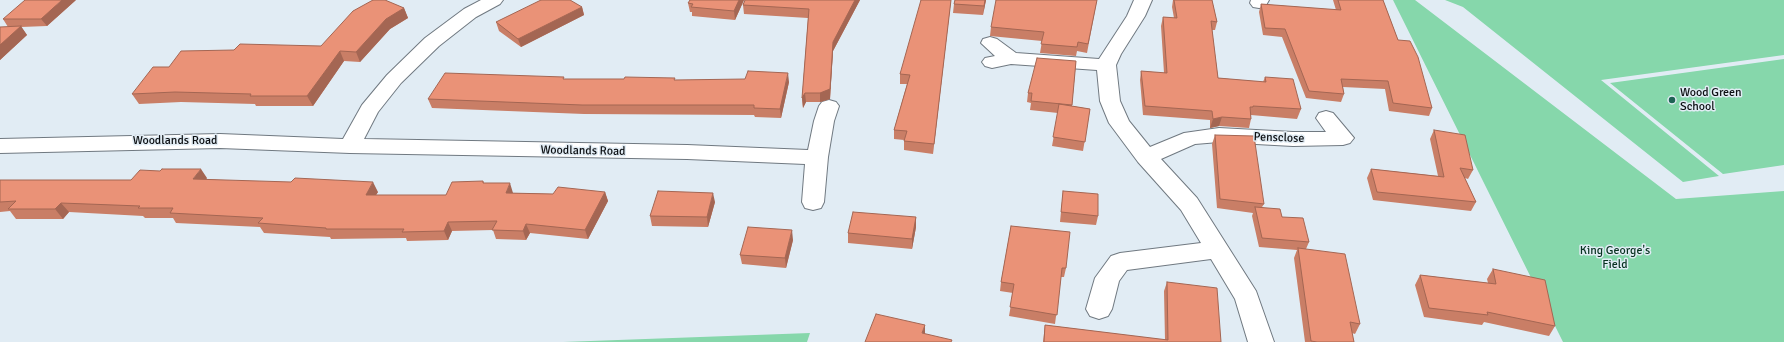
<!DOCTYPE html>
<html>
<head>
<meta charset="utf-8">
<style>
  body { margin:0 }
  canvas { display:block; background:#e1ecf4 }
</style>
</head>
<body>
<canvas width="1784" height="342"></canvas>
<script>
const ctx = document.querySelector('canvas').getContext('2d');
ctx.lineJoin = 'round';
function fillPath(path, color) {
  ctx.fillStyle = color;
  ctx.fill(path, 'evenodd');
}
function shape(rows) {
  const path = new Path2D();
  for (const r of rows) {
    path.moveTo(r[0], r[1]);
    for (let i = 2; i < r.length; i += 2) path.lineTo(r[i], r[i + 1]);
  }
  return path;
}
function stroke(path, color, width, dash) {
  ctx.strokeStyle = color;
  ctx.lineWidth = width;
  ctx.lineCap = dash ? 'butt' : 'round';
  ctx.setLineDash(dash || []);
  ctx.stroke(path);
}
function label(font, color, halo, rows, align = 'center') {
  ctx.font = font + ' Signika,sans-serif';
  ctx.lineWidth = 3;
  ctx.setLineDash([]);
  ctx.textBaseline = 'middle';
  ctx.strokeStyle = halo;
  ctx.fillStyle = color;
  for (const [text, x, y, turn = 0] of rows) {
    ctx.save();
    ctx.translate(x, y);
    ctx.rotate((+turn || 0) * Math.PI / 180);
    ctx.textAlign = isNaN(turn) ? turn : align;
    if (halo) ctx.strokeText(text, 0, 0);
    ctx.fillText(text, 0, 0);
    ctx.restore();
  }
}
fillPath(shape([
  [1393,0,1415,0,1676,199,1784,191,1784,342,1563,342],
  [1445,0,1784,0,1784,55,1601,80,1719,176,1683,182,1463,7],
  [1784,59,1784,165,1723,174,1610,83],
  [810,333,807,342,563,342]
]), '#86d7ab');
const minor = shape([
  [481,0,503,0,500,4,476,17,439,46,401,83,378,112,364,139,687,145,808,150,814,121,819,106,822,102,829,100,836,102,839,106,834,121,828,157,824,202,821,208,813,210,805,208,802,202,805,164,687,159,350,153,220,148,0,153,0,139,220,134,343,139,362,105,387,75,425,38,464,9,481,0],
  [1134,0,1152,0,1145,16,1121,54,1116,65,1120,101,1129,121,1150,147,1184,133,1219,128,1293,132,1326,132,1316,118,1319,113,1326,111,1333,113,1354,138,1350,143,1343,145,1293,146,1219,142,1195,144,1161,159,1197,198,1256,291,1274,342,1248,342,1235,299,1211,259,1127,270,1119,281,1112,309,1108,316,1099,319,1090,316,1086,309,1095,278,1111,256,1120,253,1201,243,1181,210,1138,162,1109,123,1100,101,1097,70,1011,64,992,68,985,66,982,62,985,58,995,56,981,43,983,39,990,37,997,39,1016,53,1099,59,1127,16,1134,0],
  [1251,0,1269,0,1265,7,1259,8,1253,7,1250,3,1251,0]
]);
stroke(minor, '#707981', 2);
fillPath(minor, '#fff');
fillPath(shape([
  [76,0,47,26,21,27,27,35,0,60,0,27,8,27,3,19],
  [744,0,735,20,692,16,692,12,690,12,688,3],
  [745,0,860,0,833,51,830,99,820,102,806,102,803,108,802,98,808,18,744,14,743,5],
  [951,0,933,154,904,150,904,140,894,139,894,130,907,84,900,84,900,74],
  [955,0,986,0,983,15,953,13,954,4],
  [1097,0,1087,53,1077,51,1076,56,1040,53,1042,41,990,36,991,27],
  [1173,0,1212,0,1217,22,1215,30,1212,30,1218,78,1263,82,1265,77,1301,109,1297,119,1251,115,1251,119,1249,128,1219,126,1210,128,1210,120,1143,115,1140,80,1141,71,1164,73,1161,26,1163,17,1174,18,1172,7],
  [1333,0,1383,0,1398,40,1432,108,1429,116,1389,111,1385,89,1343,87,1344,94,1341,102,1306,98,1282,37,1263,35,1259,12,1261,4,1336,10],
  [582,7,584,15,521,47,499,31,496,22],
  [404,8,408,18,390,29,360,62,344,61,313,106,256,106,255,104,181,102,139,104,132,94,169,67,234,50,321,46],
  [1076,61,1072,106,1090,109,1083,151,1052,146,1058,113,1030,110,1031,103,1027,102,1028,93],
  [565,79,675,80,789,82,781,118,755,117,754,115,584,114,432,108,428,99],
  [1434,130,1473,170,1468,179,1465,178,1476,202,1471,211,1373,200,1367,178,1371,169,1438,176,1430,139],
  [1215,135,1264,204,1262,207,1282,217,1309,242,1306,249,1360,324,1355,334,1352,333,1354,342,1305,342,1294,258,1297,250,1259,247,1252,216,1253,213,1217,208,1212,144],
  [207,178,206,179,378,192,376,195,446,195,483,181,484,183,513,193,553,194,605,192,608,201,588,239,530,233,526,240,496,239,493,230,452,231,448,240,407,241,406,238,331,239,330,237,264,233,260,227,176,223,173,218,145,218,143,216,69,212,63,219,16,219,10,211,0,212,0,180,131,180],
  [1063,191,1098,216,1096,225,1060,222],
  [715,202,708,227,652,226,650,216],
  [916,217,916,227,912,249,848,243,848,233],
  [1011,226,1066,268,1064,277,1061,277,1055,324,1009,316,1013,293,1000,291,1001,282],
  [793,240,786,268,742,264,740,255],
  [1493,269,1555,326,1549,336,1484,322,1482,325,1424,317,1415,285,1420,275,1488,283,1487,279],
  [1167,282,1221,342,1043,342,1045,325,1165,340,1164,291]
]), '#c97e66');
fillPath(shape([
  [62,0,76,0,47,26,41,19],
  [739,0,744,0,735,20,734,11],
  [855,0,860,0,833,51,830,99,820,102,820,93,833,42],
  [951,0,933,154,934,144],
  [985,0,986,0,983,15,984,6],
  [582,7,584,15,521,47,518,39],
  [404,8,408,18,390,29,360,62,356,52,386,19],
  [21,26,27,35,0,60,0,45],
  [340,51,344,61,313,106,307,96],
  [788,73,789,82,781,118,780,109],
  [805,93,806,102,803,108,802,98],
  [1222,117,1219,126,1210,128,1213,119],
  [201,169,207,178,199,189,193,179],
  [373,182,378,192,370,204,366,195],
  [510,183,513,193,509,203,506,193],
  [605,192,608,201,588,239,585,230],
  [713,193,715,202,708,227,707,217],
  [61,203,69,212,63,219,55,209],
  [916,217,916,227,912,249,912,239],
  [448,222,452,231,448,240,444,231],
  [526,224,530,233,526,240,523,231],
  [792,230,793,240,786,268,785,258],
  [925,325,925,335,922,333]
]), '#a46653');
const building = shape([
  [25,0,62,0,41,19,3,19,25,0],
  [373,0,385,0,404,8,386,19,356,52,340,51,307,96,250,96,251,94,175,92,132,94,153,67,169,67,181,51,234,50,240,44,321,46,353,11,373,0],
  [541,0,570,0,582,7,518,39,496,22,541,0],
  [690,0,739,0,734,11,691,7,693,4,688,3,690,0],
  [745,0,855,0,833,42,830,89,820,93,805,93,802,98,809,9,743,5,745,0],
  [921,0,951,0,934,144,904,141,907,131,894,130,910,75,900,74,921,0],
  [955,0,985,0,984,6,954,4,955,0],
  [996,0,1097,0,1088,44,1078,42,1077,47,1041,44,1044,32,991,27,996,0],
  [1174,0,1212,0,1217,22,1211,21,1218,78,1266,82,1265,77,1293,79,1301,109,1253,106,1253,107,1250,107,1251,119,1222,117,1213,119,1212,111,1145,106,1141,71,1167,73,1163,17,1177,18,1174,0],
  [1338,0,1383,0,1398,40,1410,41,1418,57,1432,108,1393,103,1388,81,1341,79,1344,94,1309,91,1285,29,1265,28,1261,4,1341,10,1338,0],
  [21,26,0,45,0,27,21,26],
  [1037,58,1076,61,1072,105,1031,101,1032,93,1028,93,1037,58],
  [748,71,788,73,780,109,754,108,754,105,582,105,428,99,445,73,564,77,563,79,624,79,625,77,675,78,674,80,745,79,748,71],
  [1059,104,1090,109,1085,142,1053,137,1059,104],
  [1434,130,1465,135,1473,170,1460,168,1476,202,1377,192,1371,169,1444,177,1434,130],
  [1215,135,1254,136,1264,204,1220,199,1215,135],
  [162,169,201,169,193,179,291,182,295,178,373,182,366,195,446,195,452,182,483,181,483,183,510,183,506,193,553,194,558,187,605,192,585,230,526,224,523,231,492,230,497,221,448,222,444,231,402,232,404,229,326,229,326,228,258,223,263,218,170,213,173,208,138,208,140,206,61,203,55,209,8,209,16,201,0,202,0,180,131,180,140,170,160,171,162,169],
  [658,191,713,193,707,217,650,216,658,191],
  [1063,191,1098,194,1098,216,1061,212,1063,191],
  [1255,207,1280,209,1282,217,1303,218,1309,242,1262,238,1255,207],
  [853,212,916,217,912,239,848,233,853,212],
  [1011,226,1070,232,1066,268,1062,268,1057,315,1010,307,1014,284,1001,282,1011,226],
  [748,227,792,230,785,258,740,255,748,227],
  [1298,248,1345,254,1360,324,1350,322,1354,342,1317,342,1311,341,1298,248],
  [1493,269,1545,280,1555,326,1487,312,1488,315,1429,308,1420,275,1496,284,1493,269],
  [1167,282,1217,288,1221,342,1044,342,1045,325,1168,340,1167,282],
  [876,314,925,325,922,333,952,340,951,342,865,342,876,314]
]);
fillPath(building, '#ea9277');
stroke(building, '#a46653', 1);
for (const [x, y, r, color] of [
  [1672,100,4,"#1e6354"]
]) {
  const dot = new Path2D();
  dot.arc(x, y, r, 0, 2 * Math.PI);
  ctx.fillStyle = color;
  ctx.fill(dot);
  stroke(dot, '#e1ecf4', 1.5);
}
label('12px', '#0b0e11', '#e1ecf4', [
  ["Wood Green",1680,93],
  ["School",1680,107]
], 'left');
label('12px', '#0b0e11', '#e1ecf4', [
  ["Pensclose",1279,138,2],
  ["Woodlands Road",175,141],
  ["Woodlands Road",583,151,1]
]);
label('12px', '#083220', '#e1ecf4', [
  ["King George's",1615,251],
  ["Field",1615,265]
]);
</script>
</body>
</html>
